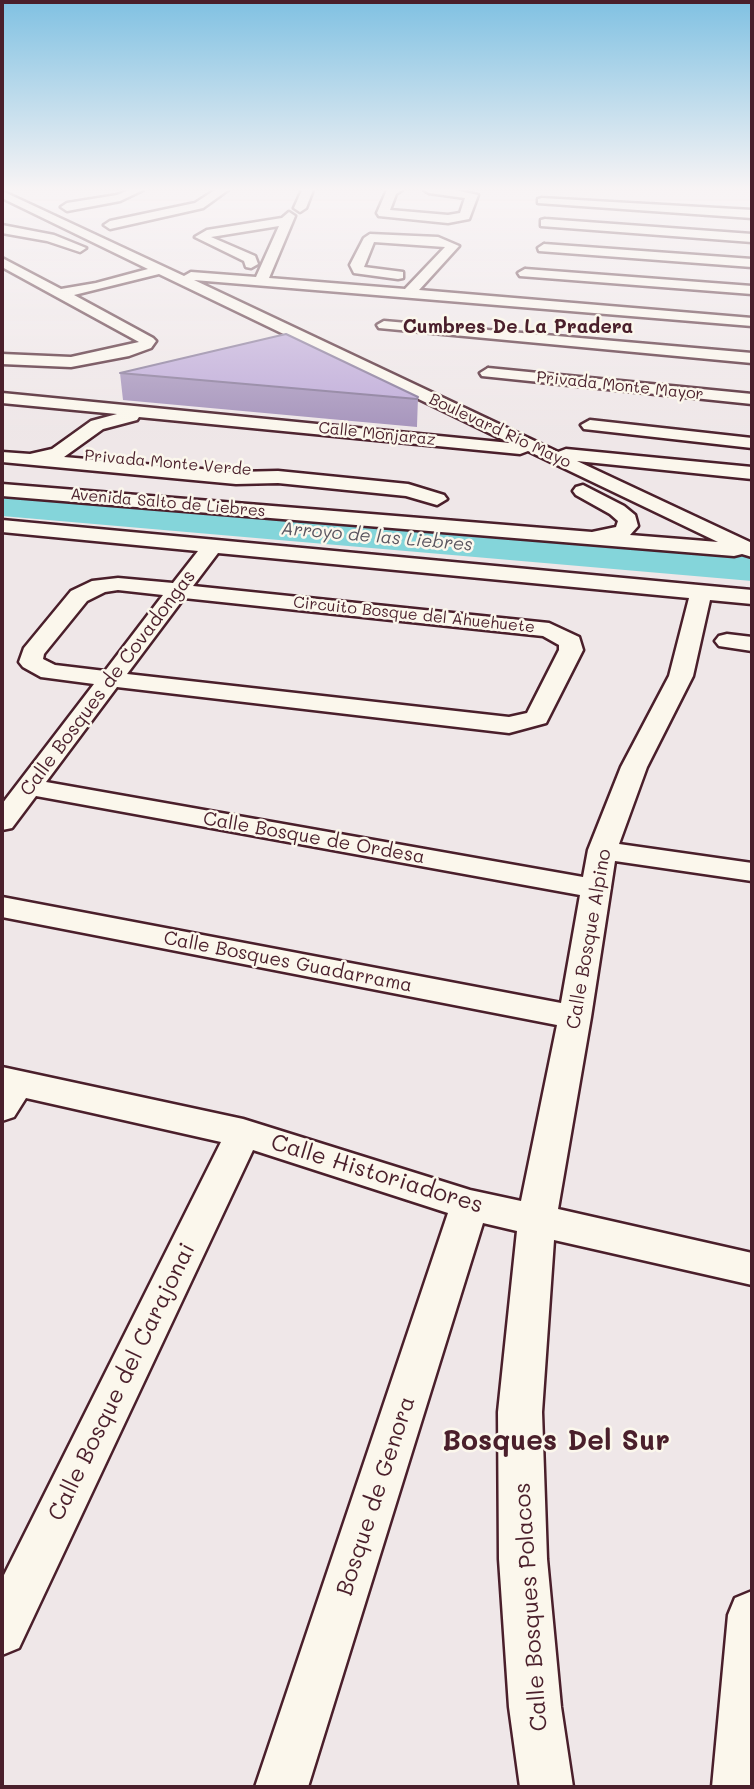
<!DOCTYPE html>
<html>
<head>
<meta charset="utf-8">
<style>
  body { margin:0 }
  #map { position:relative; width:754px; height:1789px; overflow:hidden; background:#efe7e8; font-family:Mali,sans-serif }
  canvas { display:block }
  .frame { position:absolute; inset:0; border:4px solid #4a1f2b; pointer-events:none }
</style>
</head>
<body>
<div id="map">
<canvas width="754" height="1789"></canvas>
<div class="frame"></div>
</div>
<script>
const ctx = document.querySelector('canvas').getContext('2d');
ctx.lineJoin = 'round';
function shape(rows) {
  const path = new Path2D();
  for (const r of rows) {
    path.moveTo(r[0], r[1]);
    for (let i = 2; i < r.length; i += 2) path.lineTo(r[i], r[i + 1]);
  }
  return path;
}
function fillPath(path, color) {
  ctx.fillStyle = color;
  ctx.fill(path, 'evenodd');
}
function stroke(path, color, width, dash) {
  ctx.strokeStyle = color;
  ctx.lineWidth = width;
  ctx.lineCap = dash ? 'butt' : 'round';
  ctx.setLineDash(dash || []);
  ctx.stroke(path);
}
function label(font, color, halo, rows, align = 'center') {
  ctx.font = font + ' Mali,sans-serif';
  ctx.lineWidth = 5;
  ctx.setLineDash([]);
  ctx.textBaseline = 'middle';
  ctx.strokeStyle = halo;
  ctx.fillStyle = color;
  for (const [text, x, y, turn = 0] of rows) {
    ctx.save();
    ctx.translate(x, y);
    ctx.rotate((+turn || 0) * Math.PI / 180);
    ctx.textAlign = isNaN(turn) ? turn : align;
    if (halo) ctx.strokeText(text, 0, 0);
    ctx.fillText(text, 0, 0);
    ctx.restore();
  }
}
fillPath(shape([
  [2,494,752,557,752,581,2,516,2,494]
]), '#84d5da');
const minor = shape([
  [129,190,143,190,120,201,67,211,61,207,67,203,117,195,129,190],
  [215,190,228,190,203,208,110,229,104,225,110,221,195,203,215,190],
  [302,190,313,190,306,208,300,212,294,208,302,190],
  [387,190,402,190,396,194,390,210,448,215,460,213,465,198,429,193,424,190,455,190,478,195,469,219,448,223,379,216,377,213,387,190],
  [2,191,184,276,191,272,256,277,279,226,211,237,255,256,258,264,251,268,246,267,244,261,195,237,207,230,282,218,289,212,295,216,269,278,405,289,445,247,374,242,364,267,403,272,403,278,398,279,354,273,350,265,364,238,370,234,438,237,459,246,419,290,752,318,752,326,194,280,558,452,566,449,752,467,752,479,577,461,752,543,752,557,742,554,734,556,2,496,2,484,592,532,616,527,618,521,610,514,576,495,573,491,576,487,583,485,624,506,635,515,638,526,630,535,718,542,528,451,520,454,139,417,137,420,103,429,64,457,236,472,278,471,408,484,444,495,447,499,437,505,406,496,278,483,236,484,2,462,2,452,30,454,52,449,91,421,117,414,2,403,2,393,510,443,159,274,74,295,153,338,156,341,151,348,129,356,71,367,2,364,2,354,71,357,139,342,2,267,2,258,61,289,96,283,148,269,2,198,2,191],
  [542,198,752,210,752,218,538,203,538,199,542,198],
  [545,219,752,234,752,242,541,226,541,220,545,219],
  [2,225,54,235,86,248,80,252,47,241,2,233,2,225],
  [544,244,752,259,752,267,539,251,538,248,544,244],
  [525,269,752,286,752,294,520,276,518,273,525,269],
  [384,321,752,353,752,363,379,328,377,325,384,321],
  [488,368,752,394,752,404,482,376,480,373,488,368],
  [590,420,752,438,752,448,584,429,581,425,590,420],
  [2,520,752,590,752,604,710,600,693,676,647,767,619,844,752,863,752,881,615,861,591,1017,558,1209,752,1253,752,1285,554,1240,542,1412,547,1559,561,1707,573,1787,520,1787,509,1707,499,1559,498,1412,517,1231,483,1223,308,1787,255,1787,448,1213,253,1150,19,1648,2,1655,2,1579,221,1142,26,1098,14,1117,2,1121,2,1067,243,1119,470,1190,521,1201,557,1025,2,917,2,897,561,1003,580,895,36,796,12,828,2,830,2,804,94,684,41,677,23,667,19,662,24,648,71,591,92,581,118,578,173,583,198,551,2,532,2,520],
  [218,553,689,598,669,676,621,767,588,850,583,877,46,782,117,687,509,733,546,723,583,650,579,637,549,623,193,586,218,553],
  [118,590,163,595,105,671,55,665,43,659,44,654,87,601,105,592,118,590],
  [184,598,543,636,559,645,559,650,527,713,509,717,127,674,184,598],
  [727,634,752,637,752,651,719,646,715,641,719,636,727,634],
  [752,1591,752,1787,712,1787,728,1615,735,1598,752,1591]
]);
stroke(minor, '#4a1f2b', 5);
fillPath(minor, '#fbf7ec');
fillPath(shape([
  [120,373,418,397,417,426,417,427,123,400]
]), '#a391ba');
const building = shape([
  [286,334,418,397,417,399,120,373,286,334]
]);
fillPath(building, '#bda9d8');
stroke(building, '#847697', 2);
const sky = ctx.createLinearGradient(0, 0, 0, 440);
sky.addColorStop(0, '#80c1e2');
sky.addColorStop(0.43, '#f8f4f5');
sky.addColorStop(1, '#f8f4f500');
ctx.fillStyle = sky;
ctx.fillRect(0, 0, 754, 440);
label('16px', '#4a1f2b', '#fbf7ec', [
  ["Privada Monte Mayor",620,386,6],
  ["Boulevard Río Mayo",500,431,25],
  ["Calle Monjaraz",377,434,6],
  ["Privada Monte Verde",168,463,5],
  ["Avenida Salto de Liebres",168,503,5],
  ["Circuito Bosque del Ahuehuete",414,615,6]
]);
label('italic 18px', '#5b5660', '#fbf7ec', [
  ["Arroyo de las Liebres",377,537,5]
]);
label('bold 19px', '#4a1f2b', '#fbf7ec', [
  ["Cumbres De La Pradera",518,327]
]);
label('19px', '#4a1f2b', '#fbf7ec', [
  ["Calle Bosques de Covadongas",108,683,-53],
  ["Calle Bosque de Ordesa",314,838,10],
  ["Calle Bosque Alpino",589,939,-80],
  ["Calle Bosques Guadarrama",288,962,11]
]);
label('23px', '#4a1f2b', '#fbf7ec', [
  ["Calle Historiadores",377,1174,17],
  ["Calle Bosque del Carajonai",122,1382,-64],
  ["Bosque de Genora",376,1496,-72],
  ["Calle Bosques Polacos",531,1607,-94]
]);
label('bold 28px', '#4a1f2b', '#fbf7ec', [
  ["Bosques Del Sur",556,1441]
]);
</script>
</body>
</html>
